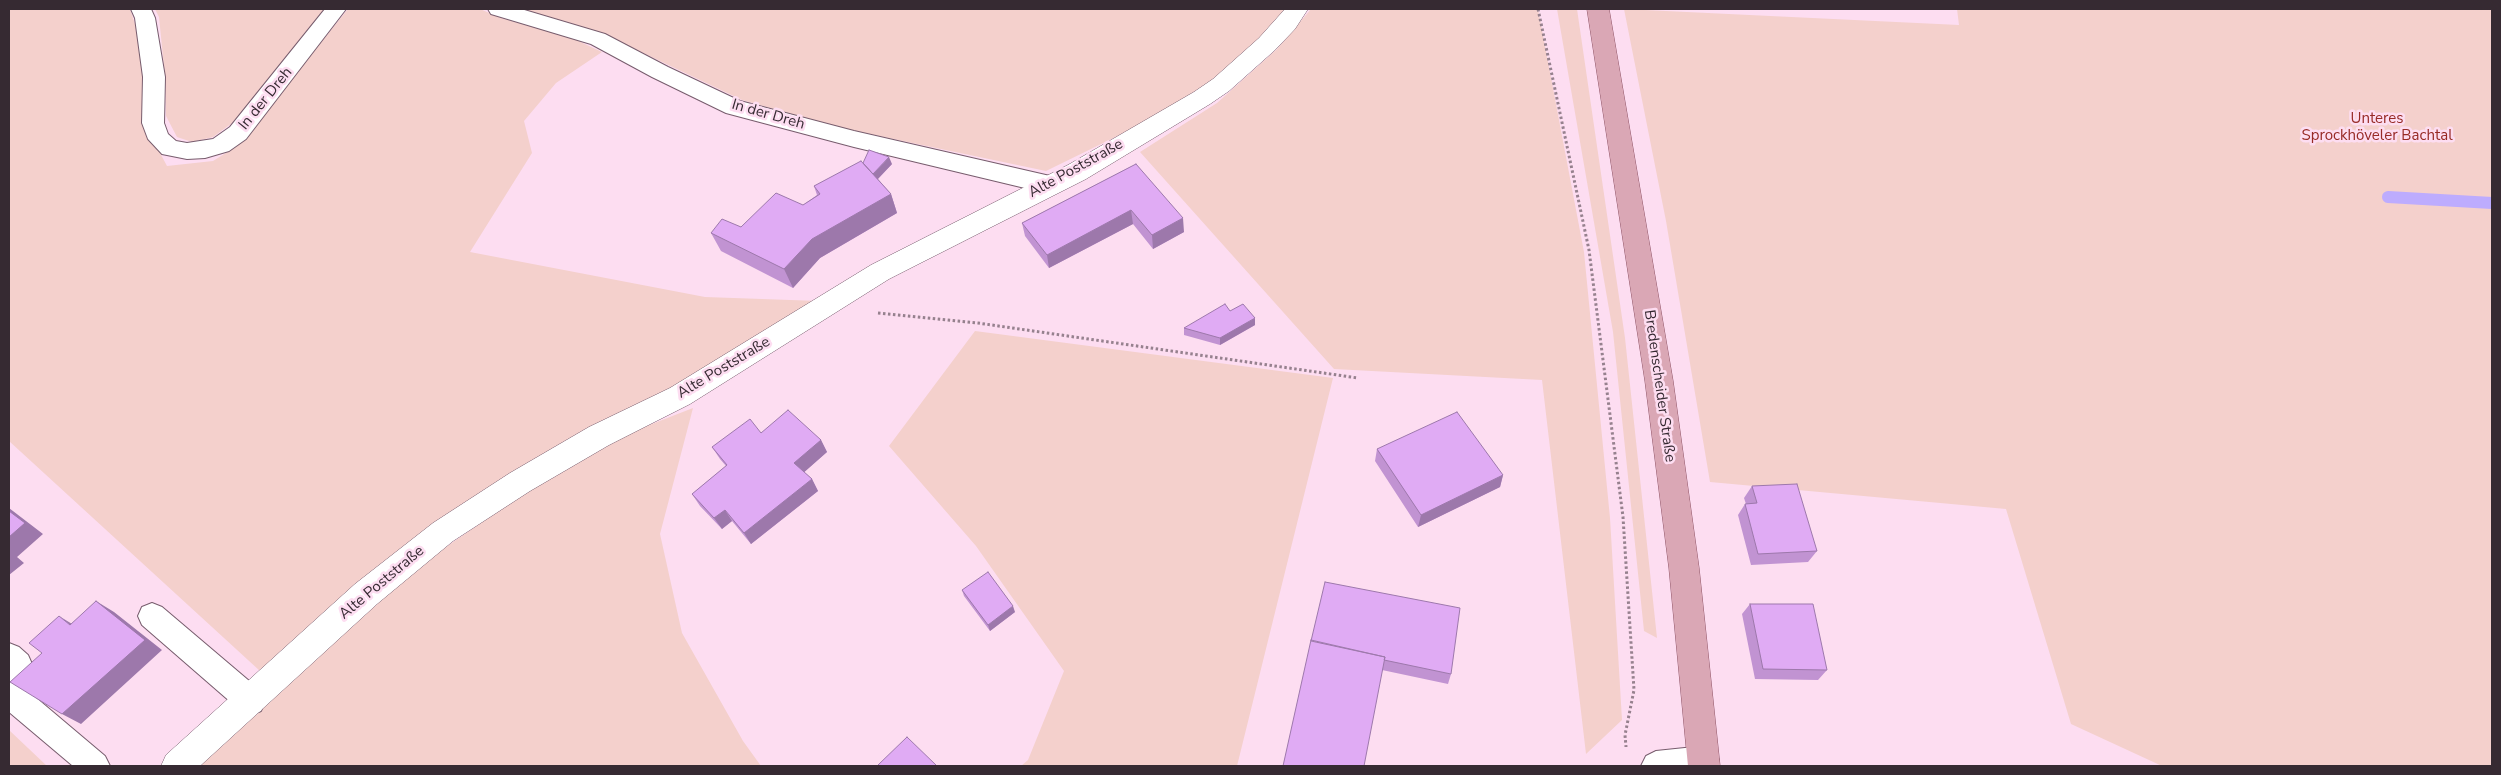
<!DOCTYPE html>
<html>
<head>
<meta charset="utf-8">
<style>
  body { margin:0 }
  #map { position:relative; width:2501px; height:775px; overflow:hidden; background:#fdddf1; font-family:"Nunito Sans",sans-serif }
  canvas { display:block }
  .frame { position:absolute; inset:0; border:10px solid #362a32; pointer-events:none }
</style>
</head>
<body>
<div id="map">
<canvas width="2501" height="775"></canvas>
<div class="frame"></div>
</div>
<script>
const ctx = document.querySelector('canvas').getContext('2d');
ctx.lineJoin = 'round';
function fillPath(path, color) {
  ctx.fillStyle = color;
  ctx.fill(path, 'evenodd');
}
function shape(rows) {
  const path = new Path2D();
  for (const r of rows) {
    path.moveTo(r[0], r[1]);
    for (let i = 2; i < r.length; i += 2) path.lineTo(r[i], r[i + 1]);
  }
  return path;
}
function stroke(path, color, width, dash) {
  ctx.strokeStyle = color;
  ctx.lineWidth = width;
  ctx.lineCap = dash ? 'butt' : 'round';
  ctx.setLineDash(dash || []);
  ctx.stroke(path);
}
function label(font, color, halo, rows, align = 'center') {
  ctx.font = font + ' "Nunito Sans",sans-serif';
  ctx.lineWidth = 5;
  ctx.setLineDash([]);
  ctx.textBaseline = 'middle';
  ctx.strokeStyle = halo;
  ctx.fillStyle = color;
  for (const [text, x, y, turn = 0] of rows) {
    ctx.save();
    ctx.translate(x, y);
    ctx.rotate((+turn || 0) * Math.PI / 180);
    ctx.textAlign = isNaN(turn) ? turn : align;
    if (halo) ctx.strokeText(text, 0, 0);
    ctx.fillText(text, 0, 0);
    ctx.restore();
  }
}
fillPath(shape([
  [9,9,130,9,139,36,145,77,145,125,167,166,213,161,237,146,348,9,480,9,501,18,572,38,602,52,556,83,524,121,532,153,470,252,705,297,819,301,640,406,260,671,9,441],
  [155,9,329,9,239,118,213,137,192,142,177,137,166,116,165,77,159,17],
  [520,9,1288,9,1269,33,1215,79,1144,123,1046,171,836,127,742,100,601,33],
  [1311,9,1538,9,1584,252,1610,518,1622,720,1586,754,1542,380,1334,369,1140,152,1217,103,1277,49],
  [1557,9,1577,9,1625,338,1657,638,1644,631,1613,332],
  [1624,9,1959,25,1957,9,2492,9,2492,766,2162,766,2071,724,2006,509,1710,482,1666,221],
  [975,331,1333,378,1237,766,1021,766,1028,760,1064,671,976,546,889,446],
  [693,408,660,534,682,633,743,741,761,766,199,766,417,567,527,491,634,431],
  [9,730,47,766,9,766]
]), '#f4d0cc');
stroke(shape([
  [2388,197,2492,203]
]), '#bdacfe', 12);
const lane = shape([
  [131,9,151,9,155,18,165,77,164,123,168,134,176,141,187,143,213,139,230,127,325,9,346,9,246,139,229,151,205,158,187,159,162,154,148,139,142,123,143,77,135,18,131,9],
  [488,9,521,9,605,34,668,67,740,101,854,131,1050,176,1058,179,1061,185,1058,191,1050,194,854,147,726,113,652,77,591,44,491,14,488,9],
  [152,603,162,607,261,691,265,701,261,711,251,715,241,711,142,625,138,616,142,607,152,603],
  [9,643,19,647,28,655,32,664,28,691,105,756,110,766,73,766,9,712,9,643],
  [1704,746,1714,750,1719,760,1716,766,1641,766,1646,756,1656,751,1704,746]
]);
const street = shape([
  [1285,9,1308,9,1295,29,1275,50,1229,91,1210,104,1086,179,889,279,690,404,609,445,530,491,453,541,377,604,200,766,161,766,166,755,355,584,433,523,510,473,589,427,670,388,871,265,1068,165,1194,92,1213,79,1259,38,1285,9]
]);
const primary = shape([
  [1587,9,1609,9,1673,381,1699,568,1720,766,1688,766,1669,568,1645,381,1587,9]
]);
stroke(lane, '#775c6d', 2);
stroke(street, '#775c6d', 1);
stroke(primary, '#905567', 1);
stroke(shape([
  [1538,9,1589,250,1623,517,1634,690,1625,735,1626,747],
  [878,313,978,323,1358,378]
]), '#96818e', 3, [2.5, 2.5]);
fillPath(lane, '#fff');
fillPath(street, '#fff');
fillPath(primary, '#daa7b5');
fillPath(shape([
  [863,163,892,164,878,179,891,194,897,213,820,258,793,288,721,251,711,233,741,227,803,205,817,195,814,186],
  [1136,164,1184,232,1153,249,1133,224,1049,268,1025,236,1022,223],
  [1230,311,1255,325,1220,345,1184,335,1184,328],
  [821,440,827,452,804,472,812,479,818,491,751,544,732,521,722,529,700,506,692,494,726,466,720,459,712,447],
  [1377,449,1503,475,1500,487,1418,527,1375,461],
  [1752,486,1817,551,1808,562,1751,565,1738,515,1745,504,1746,504,1744,498],
  [962,590,1015,612,990,631,964,596],
  [1750,604,1827,670,1818,680,1755,679,1742,614],
  [1311,640,1451,674,1448,684,1382,670]
]), '#c193d2');
fillPath(shape([
  [889,157,892,164,872,185,870,178],
  [891,194,897,213,820,258,793,288,784,269,812,239],
  [1131,210,1133,224,1049,268,1047,255],
  [1183,218,1184,232,1153,249,1152,235],
  [1255,318,1255,325,1220,345,1220,338],
  [821,440,827,452,801,475,794,463],
  [1503,475,1500,487,1418,527,1421,515],
  [812,479,818,491,751,544,744,533],
  [9,508,43,534,17,557,24,563,9,575],
  [725,510,732,521,722,529,714,518],
  [96,601,114,612,162,650,81,724,62,714],
  [1013,606,1015,612,990,631,988,625],
  [59,616,77,627,70,625]
]), '#9d78ab');
const building = shape([
  [869,150,889,157,873,174,863,163,869,150],
  [861,161,891,194,812,239,784,269,711,233,722,219,741,227,776,193,803,205,820,194,814,186,861,161],
  [1136,164,1183,218,1152,235,1131,210,1047,255,1022,223,1136,164],
  [1225,304,1230,311,1243,304,1255,318,1220,338,1184,328,1225,304],
  [788,410,821,440,794,463,812,479,744,533,725,510,714,518,692,494,727,465,712,447,750,419,761,433,788,410],
  [1457,412,1503,475,1421,515,1377,449,1457,412],
  [1797,484,1817,551,1758,554,1745,504,1757,503,1752,486,1797,484],
  [9,511,25,523,9,537,9,511],
  [988,572,1013,606,988,625,962,590,988,572],
  [1325,582,1460,608,1451,674,1384,660,1385,657,1311,641,1325,582],
  [96,601,145,640,62,714,10,682,42,653,29,643,59,616,70,625,96,601],
  [1750,604,1813,604,1827,670,1763,669,1750,604],
  [1311,640,1385,657,1364,766,1283,766,1311,640],
  [907,737,937,766,877,766,907,737]
]);
fillPath(building, '#e0abf4');
stroke(building, '#9d78ab', 1);
label('15px', '#362a32', '#fdddf1', [
  ["In der Dreh",266,99,-51],
  ["In der Dreh",768,115,16],
  ["Alte Poststraße",1076,169,-29],
  ["Alte Poststraße",724,368,-31],
  ["Bredenscheider Straße",1659,386,82],
  ["Alte Poststraße",382,583,-40]
]);
label('15px', '#972a26', '#fdddf1', [
  ["Unteres",2377,119],
  ["Sprockhöveler Bachtal",2377,136]
]);
</script>
</body>
</html>
